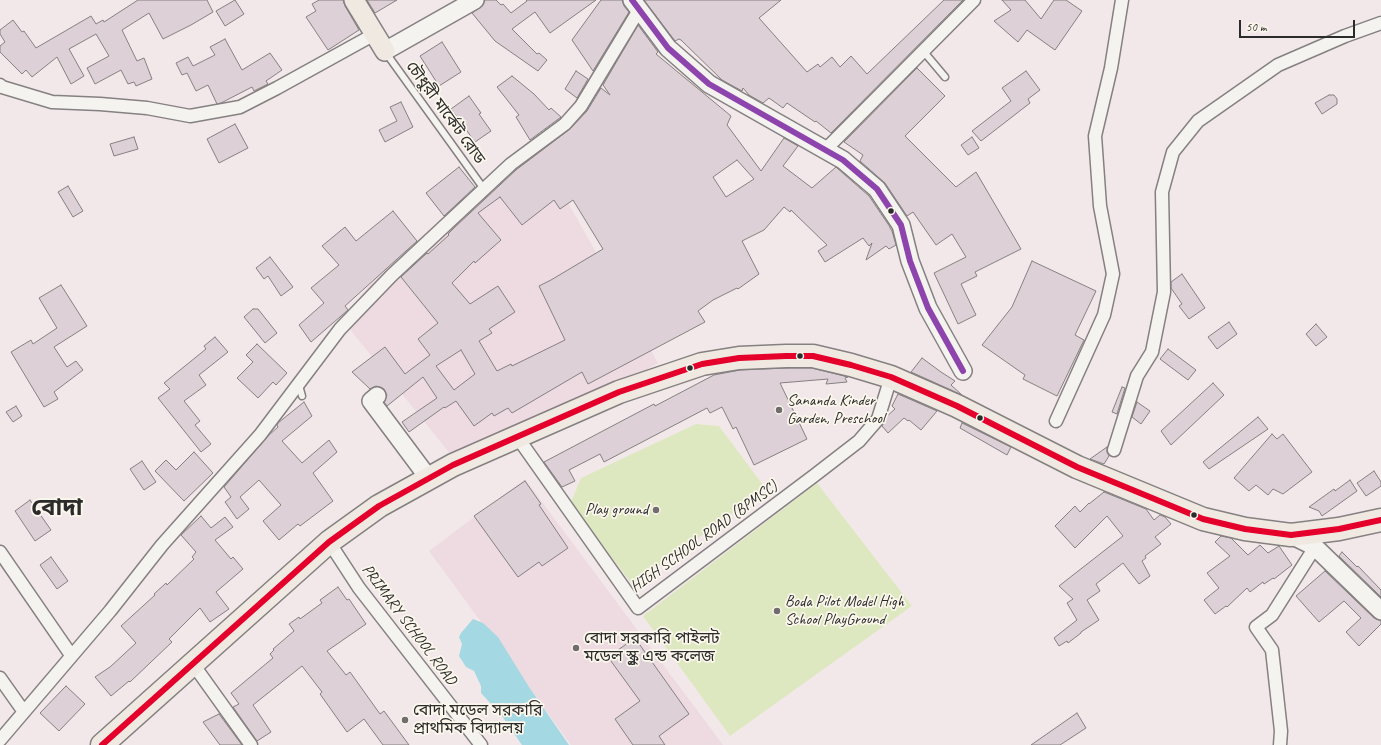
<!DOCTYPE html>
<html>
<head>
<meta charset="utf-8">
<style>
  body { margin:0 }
  #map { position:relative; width:1381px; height:745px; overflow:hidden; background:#f2e8ea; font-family:Caveat,sans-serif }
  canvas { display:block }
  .scale { position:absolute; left:1239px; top:20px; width:116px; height:18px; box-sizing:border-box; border:2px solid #2b2b2b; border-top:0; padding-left:5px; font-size:12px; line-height:14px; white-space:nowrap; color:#2b2b2b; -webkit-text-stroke:3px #fbf7ec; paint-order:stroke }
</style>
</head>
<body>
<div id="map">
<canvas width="1381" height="745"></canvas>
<div class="scale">50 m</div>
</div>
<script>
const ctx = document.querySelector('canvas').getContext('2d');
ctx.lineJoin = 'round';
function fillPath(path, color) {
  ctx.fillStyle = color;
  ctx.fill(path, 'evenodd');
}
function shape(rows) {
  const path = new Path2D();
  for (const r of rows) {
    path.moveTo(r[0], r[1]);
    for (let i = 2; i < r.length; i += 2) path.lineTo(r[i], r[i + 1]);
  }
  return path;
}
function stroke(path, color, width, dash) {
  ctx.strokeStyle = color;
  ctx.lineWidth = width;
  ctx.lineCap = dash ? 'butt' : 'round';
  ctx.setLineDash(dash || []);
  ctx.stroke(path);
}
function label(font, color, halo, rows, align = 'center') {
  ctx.font = font + ' Caveat,"Noto Sans Bengali",sans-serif';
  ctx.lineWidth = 3.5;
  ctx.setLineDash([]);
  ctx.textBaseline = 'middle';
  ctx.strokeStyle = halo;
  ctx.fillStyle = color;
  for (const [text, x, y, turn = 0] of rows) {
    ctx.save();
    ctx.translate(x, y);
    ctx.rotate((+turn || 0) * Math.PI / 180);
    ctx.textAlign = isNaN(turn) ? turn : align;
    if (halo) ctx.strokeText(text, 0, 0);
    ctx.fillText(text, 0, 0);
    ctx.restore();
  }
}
fillPath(shape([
  [530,140,570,206,658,363,595,399,455,460,340,317,350,309,378,275],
  [525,479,723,745,571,745,429,551]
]), '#eedbe2');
fillPath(shape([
  [696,424,719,426,766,489,633,585,594,535,571,502,581,478],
  [817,483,912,606,730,736,643,616]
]), '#dee8c0');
fillPath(shape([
  [473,619,483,623,498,637,529,687,569,745,522,745,502,716,481,693,481,686,474,671,466,667,459,656,462,644,459,637,461,633]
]), '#a4d8e3');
const building = shape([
  [138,0,207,0,213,12,191,25,163,39,149,13,122,30,137,61,144,58,152,79,136,86,134,82,128,84,121,70,95,84,87,68,109,56,96,34,69,49,84,76,71,84,57,57,32,77,26,70,22,74,0,52,0,46,5,42,0,34,0,30,13,20,22,32,24,31,36,48,91,16,96,24,103,20,104,22,138,0],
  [235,0,244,14,225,26,216,11,235,0],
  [319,0,343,0,345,6,359,30,328,50,306,17,316,11,312,4,319,0],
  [367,0,397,0,375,13,367,0],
  [485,0,496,0,501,5,503,4,511,13,527,1,526,0,596,0,550,33,535,12,512,29,537,54,539,53,547,60,538,71,495,41,472,13,483,5,485,0],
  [601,0,622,0,624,6,629,12,593,71,572,40,601,0],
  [644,0,781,0,759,18,807,72,818,64,820,67,832,57,840,67,851,56,867,74,944,0,963,0,831,133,816,121,815,122,787,103,783,108,769,98,763,103,749,95,743,88,742,91,722,80,681,40,679,39,675,41,644,0],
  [1002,0,1025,0,1041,19,1054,0,1066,0,1082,11,1055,50,1027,30,1018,42,994,21,1011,10,1002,0],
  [638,25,658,52,656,54,731,116,727,125,761,171,784,138,798,146,783,166,812,188,836,167,837,168,869,196,890,227,890,228,892,231,896,245,889,249,886,246,866,260,872,243,869,246,863,238,825,262,818,251,827,245,791,210,790,212,784,207,764,230,742,241,759,274,738,289,737,288,713,300,698,311,705,322,588,384,582,372,512,413,508,408,494,416,492,413,474,426,456,401,445,408,444,407,409,432,402,422,437,398,423,377,387,406,384,402,387,395,384,389,380,387,376,386,370,389,352,372,385,347,405,374,430,355,418,339,438,323,401,277,427,253,428,254,449,235,448,234,454,228,516,170,570,129,587,111,601,88,610,95,603,85,638,25],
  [737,160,754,179,726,197,713,177,737,160],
  [500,197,522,225,554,200,560,209,573,200,603,249,551,280,539,286,565,340,512,366,511,364,497,371,479,341,492,333,489,329,515,312,498,286,470,304,452,283,474,261,475,263,501,240,478,213,500,197],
  [461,350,475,374,454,390,436,366,461,350],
  [225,39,242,70,270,53,282,70,266,81,268,84,254,91,252,87,221,103,217,104,208,85,196,91,187,73,182,75,176,63,188,57,193,66,215,55,210,47,225,39],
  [442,42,461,72,439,86,420,56,442,42],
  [917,68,945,96,905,136,956,187,976,172,1021,249,975,272,977,276,961,284,976,315,958,324,934,273,966,257,952,234,936,245,913,212,907,216,885,183,860,161,863,155,844,142,917,68],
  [576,71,588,79,577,98,565,89,576,71],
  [1026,71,1040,90,1028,99,1030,103,981,141,972,131,1011,101,1002,88,1026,71],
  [512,76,534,94,549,110,551,108,561,117,530,140,516,117,519,115,497,87,512,76],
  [1329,95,1334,95,1337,99,1337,104,1322,114,1315,103,1329,95],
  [469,96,481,113,479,114,491,131,475,142,451,109,469,96],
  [401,102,413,127,385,142,379,130,397,121,390,107,401,102],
  [235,124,248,148,219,163,207,139,235,124],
  [134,137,138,149,114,156,110,144,134,137],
  [972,137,979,148,968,155,961,145,972,137],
  [459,167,475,187,444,216,426,193,459,167],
  [68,186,83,211,73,217,58,192,68,186],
  [393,211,417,241,345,306,348,310,311,342,299,325,324,303,311,288,339,265,322,246,345,227,356,241,393,211],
  [270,257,293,287,281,296,268,276,264,279,256,268,270,257],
  [1032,261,1096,291,1075,335,1084,340,1057,396,1023,379,1025,375,982,345,1012,307,1032,261],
  [1182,274,1205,308,1189,319,1179,306,1182,304,1171,288,1171,282,1182,274],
  [61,285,87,326,54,347,67,367,76,361,83,370,54,392,58,399,44,407,11,352,31,340,33,344,57,328,39,298,61,285],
  [253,309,258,309,277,333,265,343,244,317,253,309],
  [1229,322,1237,334,1217,349,1208,337,1229,322],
  [1316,324,1327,337,1316,346,1306,334,1316,324],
  [215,337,228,352,199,375,206,385,184,401,200,421,195,425,211,444,201,452,158,398,170,389,164,383,206,349,204,346,215,337],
  [257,344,287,373,276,385,273,382,258,398,237,378,253,362,246,355,257,344],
  [1168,349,1196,370,1188,380,1160,359,1168,349],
  [922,358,941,372,955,381,951,385,962,395,911,372,922,358],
  [786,368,812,368,848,377,845,378,847,382,826,384,828,379,780,383,807,439,754,465,736,427,733,429,722,407,710,413,707,408,604,462,600,454,569,470,575,481,562,487,544,462,654,404,655,406,714,375,740,370,786,368],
  [1213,383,1224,395,1171,445,1161,431,1213,383],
  [1122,387,1125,388,1117,414,1112,412,1122,387],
  [898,394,937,411,921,430,909,420,908,421,904,418,888,433,882,426,886,417,895,409,892,406,898,394],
  [304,402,312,416,282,441,302,463,329,440,337,452,313,473,333,501,300,526,298,524,279,540,263,521,281,505,259,480,240,497,249,509,237,519,225,502,231,497,224,487,269,435,278,427,277,425,278,423,304,402],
  [1137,402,1150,411,1141,424,1132,417,1137,402],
  [16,406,22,416,13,422,6,412,16,406],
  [1258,417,1268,429,1209,469,1203,462,1258,417],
  [962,423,1011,447,1007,455,960,428,962,423],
  [1272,434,1277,439,1283,434,1312,472,1283,494,1273,489,1268,495,1256,485,1249,491,1234,478,1272,434],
  [1107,447,1107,452,1109,456,1104,464,1090,459,1107,447],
  [194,452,213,473,184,501,155,471,166,460,176,470,194,452],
  [142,461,156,482,144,490,130,469,142,461],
  [1374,471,1381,482,1381,486,1366,496,1357,483,1374,471],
  [1350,480,1357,491,1322,516,1319,511,1309,507,1334,489,1335,491,1350,480],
  [525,481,541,504,539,505,568,548,542,566,539,562,518,577,474,516,525,481],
  [1104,492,1146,509,1154,520,1160,515,1165,517,1171,524,1155,537,1161,544,1145,556,1146,558,1142,561,1150,576,1139,584,1123,563,1096,584,1100,591,1087,600,1099,620,1081,632,1081,633,1068,643,1067,641,1059,646,1054,638,1077,620,1067,603,1073,599,1059,586,1123,536,1107,516,1075,548,1055,526,1075,506,1080,512,1089,503,1089,504,1104,492],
  [30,500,51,530,35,541,15,511,30,500],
  [201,516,211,528,225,517,233,527,215,540,231,559,233,557,243,569,216,592,229,609,210,622,200,608,169,639,172,642,130,682,129,681,111,696,95,677,110,667,136,643,121,626,155,595,154,594,166,583,167,585,194,559,192,557,196,552,181,535,201,516],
  [1221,536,1231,538,1248,555,1260,545,1268,553,1279,546,1292,565,1274,579,1273,578,1264,584,1263,582,1250,592,1247,588,1227,607,1226,606,1215,614,1204,600,1219,588,1207,573,1230,556,1215,542,1221,536],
  [1342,552,1357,567,1358,566,1381,590,1381,597,1339,556,1342,552],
  [51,557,68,581,57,589,40,565,51,557],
  [1325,571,1374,618,1381,621,1381,624,1359,646,1346,632,1361,618,1344,601,1319,622,1296,596,1325,571],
  [338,587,347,600,349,599,366,624,327,651,346,675,350,672,380,714,384,711,409,745,383,745,364,719,347,732,320,694,322,692,302,666,253,705,271,732,257,741,233,707,239,704,231,693,273,658,270,654,274,650,273,649,294,631,289,624,299,617,300,619,322,603,320,600,338,587],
  [635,638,689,714,659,736,665,745,633,745,615,719,640,701,608,657,635,638],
  [66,686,85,704,59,731,40,713,66,686],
  [1077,713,1086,728,1060,745,1031,745,1077,713],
  [219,714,242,745,220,745,203,722,219,714]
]);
fillPath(building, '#ded0d7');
stroke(building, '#858081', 1);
const lane = shape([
  [924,52,945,77],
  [386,53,484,189],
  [300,384,300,389,302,396]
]);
const street = shape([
  [0,85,2,87,52,102,100,104,147,108,190,116,240,107,277,88,373,35],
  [825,150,974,0],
  [1056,421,1104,315,1113,274,1100,206,1095,136,1111,68,1122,0],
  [518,438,638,608,815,475,859,441,878,419,891,377],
  [1114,450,1137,376,1152,352,1164,292,1162,192,1173,152,1198,121,1278,65,1345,36,1381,23],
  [329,542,359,588,481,745],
  [0,552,71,655],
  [193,664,251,745],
  [0,678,24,712],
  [0,740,110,611,162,545,260,435,340,329,392,275,511,164,565,124,581,106,639,10],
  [1280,745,1281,731,1272,650,1256,627,1272,615,1315,547]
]);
const secondary = shape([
  [632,0,668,48,709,84,843,160,877,189,901,225,910,261,928,308,963,371],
  [385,51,475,0],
  [377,396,371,401,427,476],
  [1291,535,1315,547,1381,611]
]);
const primary = shape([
  [354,0,385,51]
]);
const highway = shape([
  [102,745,329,542,379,506,453,465,619,392,702,364,739,358,786,356,813,356,851,365,891,377,957,406,1077,467,1203,519,1245,529,1291,535,1339,529,1381,520]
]);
stroke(lane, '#858081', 9);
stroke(street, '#858081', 15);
stroke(secondary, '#858081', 20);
stroke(primary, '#858081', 22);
stroke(highway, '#858081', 25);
stroke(lane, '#f5f3f0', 6);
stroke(street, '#f5f3f0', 12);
stroke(secondary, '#f5f3f0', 17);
stroke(primary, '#efe9e1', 19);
stroke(highway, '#efe9e1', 22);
stroke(shape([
  [102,745,329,542,379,506,453,465,619,392,702,364,739,358,786,356,813,356,851,365,891,377,957,406,1077,467,1203,519,1245,529,1291,535,1339,529,1381,520]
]), '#e4002b', 6);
stroke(shape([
  [632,0,668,48,709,84,843,160,877,189,901,225,910,261,928,308,963,371]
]), '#8e44ad', 6);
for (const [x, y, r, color] of [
  [891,211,3.5,"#2b2b2b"],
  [800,356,3.5,"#2b2b2b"],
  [690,368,3.5,"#2b2b2b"],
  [779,410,4,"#716d6e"],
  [980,418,3.5,"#2b2b2b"],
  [656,510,4,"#716d6e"],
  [1194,515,3.5,"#2b2b2b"],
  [777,611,4,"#716d6e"],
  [576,648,4,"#716d6e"],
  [405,720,4,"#716d6e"]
]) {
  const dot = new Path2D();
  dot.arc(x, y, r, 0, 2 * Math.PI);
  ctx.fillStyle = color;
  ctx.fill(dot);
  stroke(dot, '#fbf7ec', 1.5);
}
label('16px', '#2b2b2b', '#fbf7ec', [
  ["চৌধুরী মার্কেট রোড",445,113,54],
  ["HIGH SCHOOL ROAD (BPMSC)",704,537,-36],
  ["PRIMARY SCHOOL ROAD",409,625,53]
]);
label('16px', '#2b2b2b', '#fbf7ec', [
  ["Sananda Kinder",787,401],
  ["Garden, Preschool",787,419],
  ["Play ground",648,510,"right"],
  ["Boda Pilot Model High",785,602],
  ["School PlayGround",785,620],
  ["বোদা সরকারি পাইলট",584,639],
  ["মডেল স্কুল এন্ড কলেজ",584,657],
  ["বোদা মডেল সরকারি",413,711],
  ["প্রাথমিক বিদ্যালয়",413,729]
], 'left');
label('bold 24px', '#2b2b2b', '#fbf7ec', [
  ["বোদা",57,509]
]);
</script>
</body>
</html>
